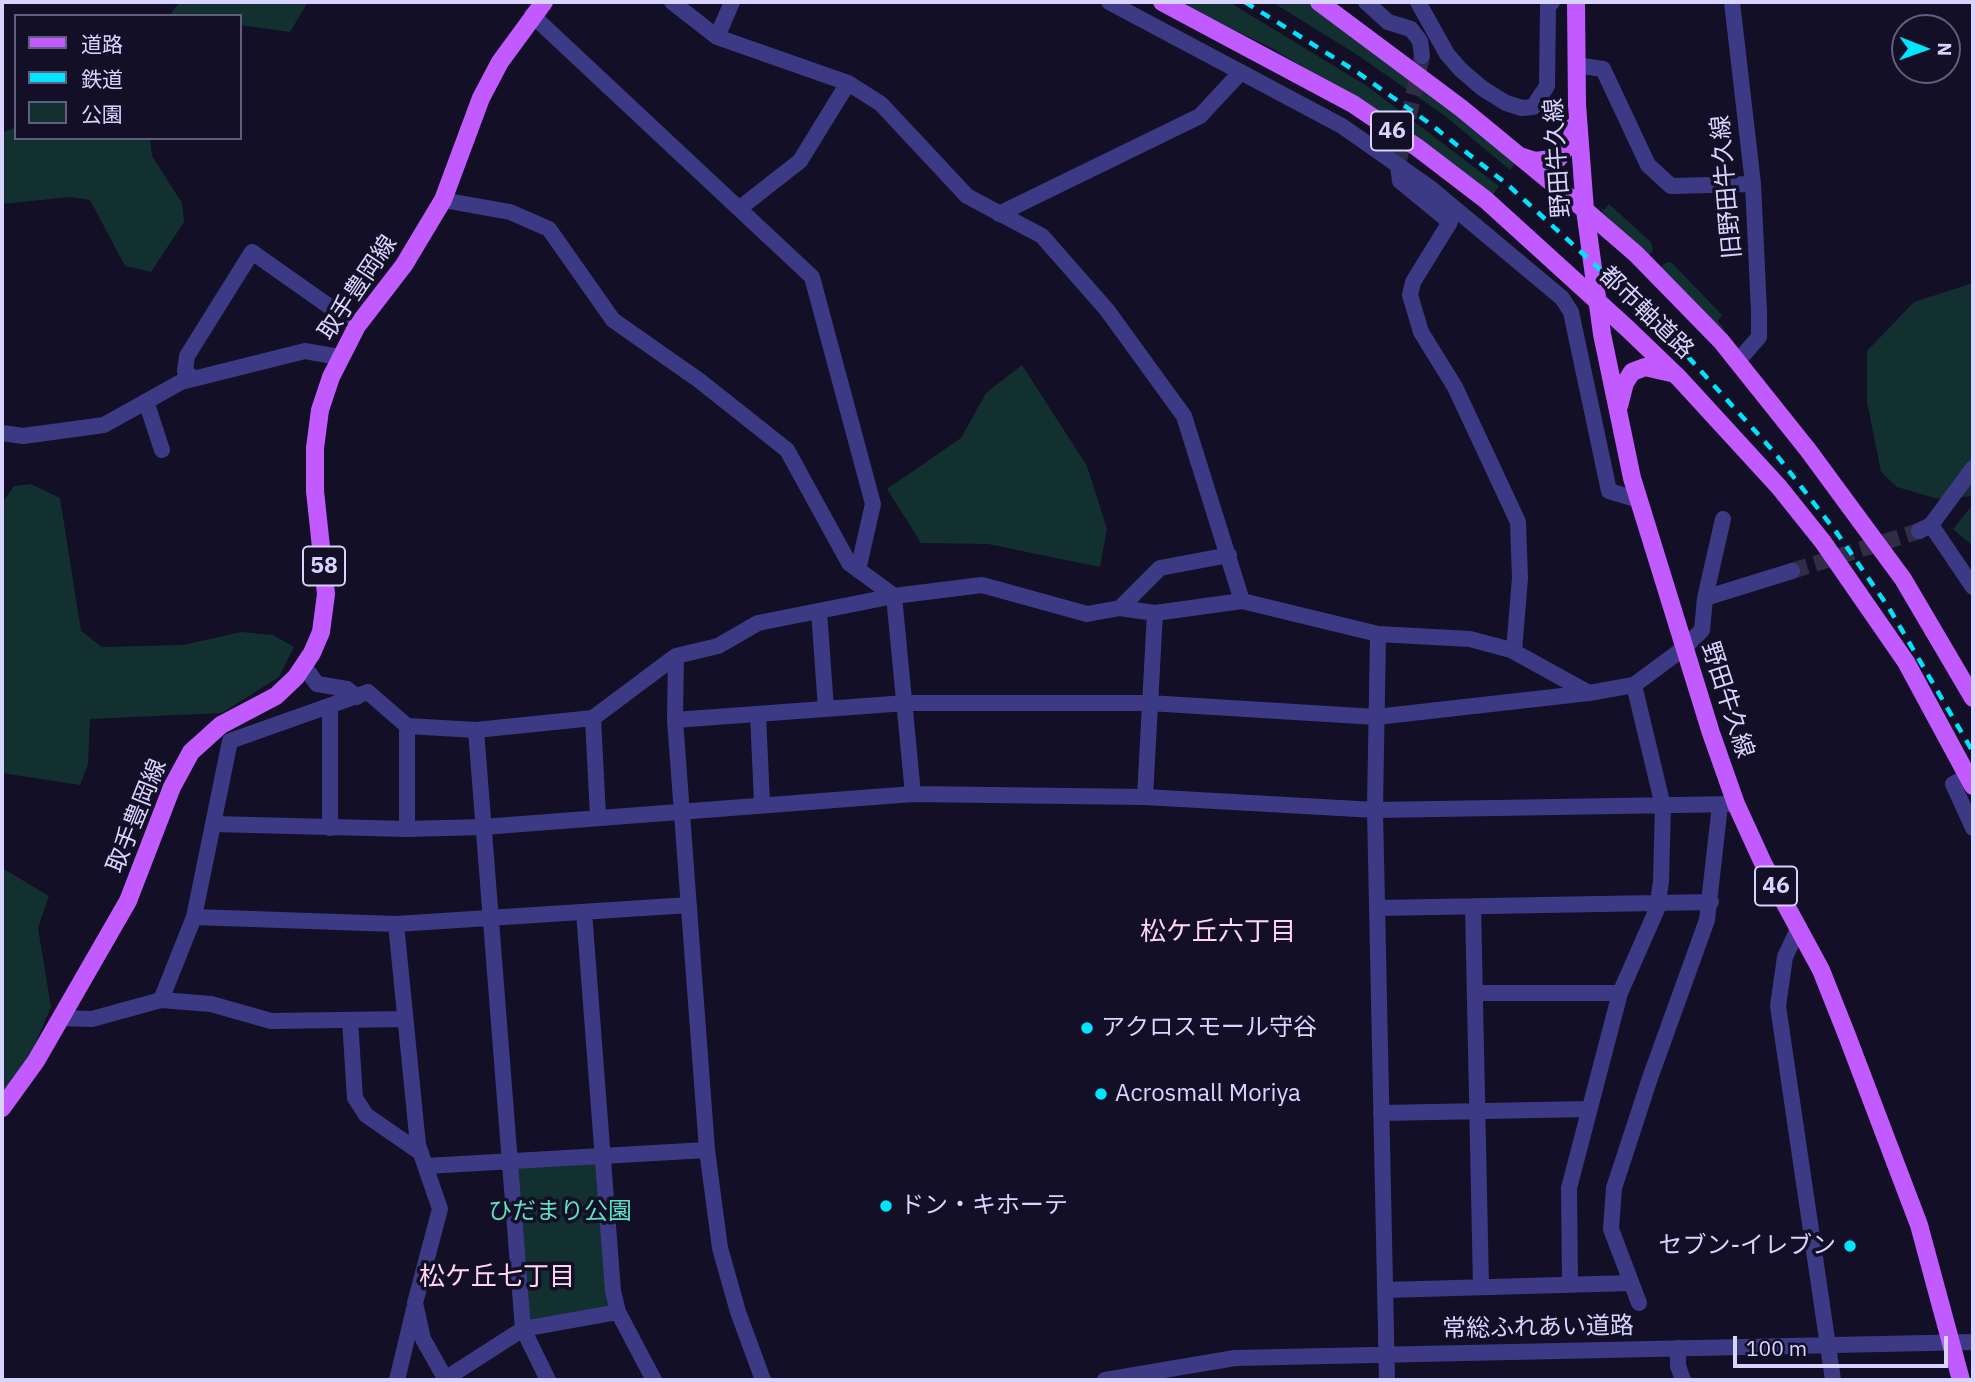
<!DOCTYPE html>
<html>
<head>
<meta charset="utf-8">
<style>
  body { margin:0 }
  #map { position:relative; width:1975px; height:1382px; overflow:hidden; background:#130f26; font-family:"IBM Plex Sans","Noto Sans JP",sans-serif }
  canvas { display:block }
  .frame { position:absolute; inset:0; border:4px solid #d9d4ff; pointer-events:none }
  .legend { position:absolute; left:14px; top:14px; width:228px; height:126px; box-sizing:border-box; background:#130f26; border:2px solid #625e7d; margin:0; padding:9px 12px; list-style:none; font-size:21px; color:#d9d4ff }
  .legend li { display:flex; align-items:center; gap:14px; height:35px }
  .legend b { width:35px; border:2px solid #625e7d }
  .north { position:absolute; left:1891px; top:14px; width:70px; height:70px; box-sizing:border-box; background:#130f26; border:2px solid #625e7d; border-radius:50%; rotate:91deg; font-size:19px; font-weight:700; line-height:28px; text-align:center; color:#d9d4ff }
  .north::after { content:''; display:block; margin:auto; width:24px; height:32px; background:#00e5ff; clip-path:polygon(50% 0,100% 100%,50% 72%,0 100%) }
  .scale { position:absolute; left:1733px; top:1336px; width:215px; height:32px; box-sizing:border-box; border:4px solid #d9d4ff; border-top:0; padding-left:9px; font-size:21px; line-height:24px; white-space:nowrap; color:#d9d4ff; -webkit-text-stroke:5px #130f26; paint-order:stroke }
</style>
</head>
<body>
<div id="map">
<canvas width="1975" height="1382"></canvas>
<div class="frame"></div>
<ul class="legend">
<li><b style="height:9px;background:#c25bff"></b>道路</li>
<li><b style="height:9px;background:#00e5ff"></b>鉄道</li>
<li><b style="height:19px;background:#12302f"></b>公園</li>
</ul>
<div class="north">N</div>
<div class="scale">100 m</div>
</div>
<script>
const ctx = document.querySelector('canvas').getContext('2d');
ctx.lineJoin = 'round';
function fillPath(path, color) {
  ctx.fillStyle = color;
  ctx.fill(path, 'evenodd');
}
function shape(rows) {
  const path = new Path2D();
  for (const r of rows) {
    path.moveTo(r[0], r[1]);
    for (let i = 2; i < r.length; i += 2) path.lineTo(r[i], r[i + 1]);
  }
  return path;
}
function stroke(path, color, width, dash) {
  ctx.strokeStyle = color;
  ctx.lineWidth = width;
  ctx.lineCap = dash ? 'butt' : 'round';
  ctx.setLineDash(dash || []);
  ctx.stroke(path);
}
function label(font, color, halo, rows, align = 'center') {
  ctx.font = font + ' "IBM Plex Sans","Noto Sans JP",sans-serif';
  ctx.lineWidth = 7;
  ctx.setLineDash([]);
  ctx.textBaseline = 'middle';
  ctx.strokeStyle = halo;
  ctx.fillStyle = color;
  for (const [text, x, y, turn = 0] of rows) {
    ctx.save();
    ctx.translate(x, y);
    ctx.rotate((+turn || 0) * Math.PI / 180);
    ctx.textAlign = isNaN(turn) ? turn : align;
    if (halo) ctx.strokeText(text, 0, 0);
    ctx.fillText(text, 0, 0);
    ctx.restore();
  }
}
fillPath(shape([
  [180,2,308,2,290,32,240,25,240,16,169,16],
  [1178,2,1229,2,1367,86,1499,186,1493,195,1370,108,1273,49],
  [1272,2,1312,2,1374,45,1516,163,1510,170,1445,116,1356,54],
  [16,127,16,138,150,138,152,156,182,203,184,222,151,272,125,266,90,200,70,197,2,204,2,133],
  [1609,204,1651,242,1653,251,1646,258,1603,213,1601,207,1604,210],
  [1667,262,1672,263,1722,315,1718,321,1725,330,1718,328,1658,269],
  [1973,283,1973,496,1938,499,1897,487,1881,472,1867,402,1867,351,1914,302],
  [1022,365,1087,466,1107,529,1100,567,988,544,921,543,887,489,961,438,986,393],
  [31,484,60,498,81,631,102,647,183,645,241,632,273,635,294,647,279,677,222,713,90,719,88,764,80,785,2,773,2,503,14,486],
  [1973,504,1973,546,1953,529],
  [2,868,49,896,38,928,51,1007,31,1054,2,1096],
  [604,1155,618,1312,523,1329,507,1161]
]), '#12302f');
stroke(shape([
  [1398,165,1422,56],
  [1792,571,1919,531]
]), '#312d47', 16, [16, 8]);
stroke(shape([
  [672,2,717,37,848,83,881,104,967,196,1042,236,1107,310,1184,416,1242,601,1378,634,1470,639,1511,650,1589,693,1634,685,1684,648,1702,630,1705,598,1723,519],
  [1109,2,1342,126,1429,187,1562,298,1571,312,1609,491,1639,500],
  [1366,2,1388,22,1411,29,1420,41,1422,56],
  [1418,2,1447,54,1461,70,1482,88,1506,103,1522,108,1533,107,1547,86,1548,6,1552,2],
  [1732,2,1753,184,1759,311,1759,337,1738,361],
  [532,15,812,277,873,504,858,570],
  [717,37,732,2],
  [1576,65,1603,69,1648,165,1671,186,1753,184],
  [1398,165,1400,181,1450,222,1413,282,1410,295,1421,332,1455,387,1518,522,1520,578,1514,651],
  [443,200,510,212,549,229,613,320,700,381,787,450,849,563,894,596,913,794],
  [740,208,800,161,848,83],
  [999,214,1200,116,1241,72],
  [194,379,185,371,187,356,252,252,357,326],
  [146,401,162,450],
  [2,433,23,436,104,425,181,382,305,351,339,357],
  [1931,525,1973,587],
  [1919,531,1931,525,1973,468],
  [1705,598,1792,571],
  [1120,608,1155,613,1242,601],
  [819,611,826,709],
  [1378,634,1375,810,1387,1380],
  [676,656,675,720,707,1150,720,1248,738,1312,763,1380],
  [304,666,317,684,347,689,357,697],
  [330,708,330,828],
  [758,714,762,803],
  [593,718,598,816],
  [675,720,906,703,1149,703,1376,717,1589,693],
  [407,726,407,829],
  [476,730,523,1329,548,1380],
  [1968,776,1953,784,1973,828],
  [1145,797,1155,613],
  [214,824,407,829,483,827,913,794,1145,797,1375,810,1736,804],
  [1473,906,1481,1287],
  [1377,908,1711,902],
  [584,912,613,1291,618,1312,654,1380],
  [396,924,689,905],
  [1799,927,1785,957,1778,1006,1833,1380],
  [1475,993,1620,993],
  [161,1000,194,917],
  [61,1018,92,1019,161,1000,211,1004,271,1021,405,1019],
  [350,1020,355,1098,366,1115,421,1153],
  [1381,1113,1589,1109],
  [426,1166,707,1150],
  [1570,1284,1569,1188,1620,993,1657,909,1661,881,1663,806,1634,685],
  [1385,1290,1631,1283],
  [1639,1303,1611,1229,1614,1188,1650,1078,1707,920,1720,805],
  [1678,1348,1678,1366,1683,1380],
  [445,1379,523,1329,618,1312],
  [397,1380,414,1309],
  [446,1380,423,1339,415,1303,440,1209,418,1145,396,924,194,917,230,741,368,692,407,726,476,730,593,718,676,656,718,646,758,623,894,596,982,585,1087,614,1120,608,1160,568,1229,555],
  [1105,1380,1235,1358,1973,1342]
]), '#3d3a85', 16);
stroke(shape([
  [1162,2,1353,104,1418,148,1486,200,1628,329,1679,378,1779,487,1823,542,1906,662,1973,786],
  [1319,2,1461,108,1585,210,1636,254,1721,341,1808,450,1903,579,1973,698],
  [1576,2,1577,105,1585,210,1602,334,1632,478,1711,733,1736,804,1763,863,1821,970,1846,1033,1919,1225,1961,1380],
  [1523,157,1535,161,1559,158,1571,140,1574,126],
  [1619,406,1625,383,1632,372,1645,367,1671,373],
  [2,1108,36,1061,128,901,172,787,191,752,221,725,276,696,296,677,312,653,321,632,326,594,315,491,315,448,320,410,331,377,357,326,404,265,443,200,481,98,500,62,544,2]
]), '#c25bff', 18);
stroke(shape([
  [1245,2,1357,72,1429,123,1508,185,1653,318,1775,453,1837,533,1889,608,1973,752]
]), '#00e5ff', 4.5, [10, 9]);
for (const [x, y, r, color] of [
  [1087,1028,7,"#00e5ff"],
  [1101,1094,7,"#00e5ff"],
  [886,1206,7,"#00e5ff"],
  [1850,1246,7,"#00e5ff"]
]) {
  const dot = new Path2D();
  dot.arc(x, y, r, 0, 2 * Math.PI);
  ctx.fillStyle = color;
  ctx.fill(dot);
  stroke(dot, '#130f26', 2.5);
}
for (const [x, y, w] of [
  [1392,131,42],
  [324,566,42],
  [1776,886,42]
]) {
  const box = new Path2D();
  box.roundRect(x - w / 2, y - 19.5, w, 39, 5);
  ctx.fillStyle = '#130f26';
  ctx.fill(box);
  stroke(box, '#d9d4ff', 2);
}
label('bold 23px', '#d9d4ff', null, [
  ["46",1392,131],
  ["58",324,566],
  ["46",1776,886]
]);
label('24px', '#d9d4ff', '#130f26', [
  ["野田牛久線",1558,158,-94],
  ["旧野田牛久線",1727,187,-95],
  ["取手豊岡線",358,288,-56],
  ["都市軸道路",1646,313,44],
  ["野田牛久線",1727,700,72],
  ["取手豊岡線",137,816,-68],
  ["常総ふれあい道路",1538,1328,-1]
]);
label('24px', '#d9d4ff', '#130f26', [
  ["アクロスモール守谷",1101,1028],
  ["Acrosmall Moriya",1115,1094],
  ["ドン・キホーテ",900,1206],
  ["セブン-イレブン",1836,1246,"right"]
], 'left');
label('24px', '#5fe0c0', '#130f26', [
  ["ひだまり公園",560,1212]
]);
label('26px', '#ffd6f0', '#130f26', [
  ["松ケ丘六丁目",1218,932],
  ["松ケ丘七丁目",497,1277]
]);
</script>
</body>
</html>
